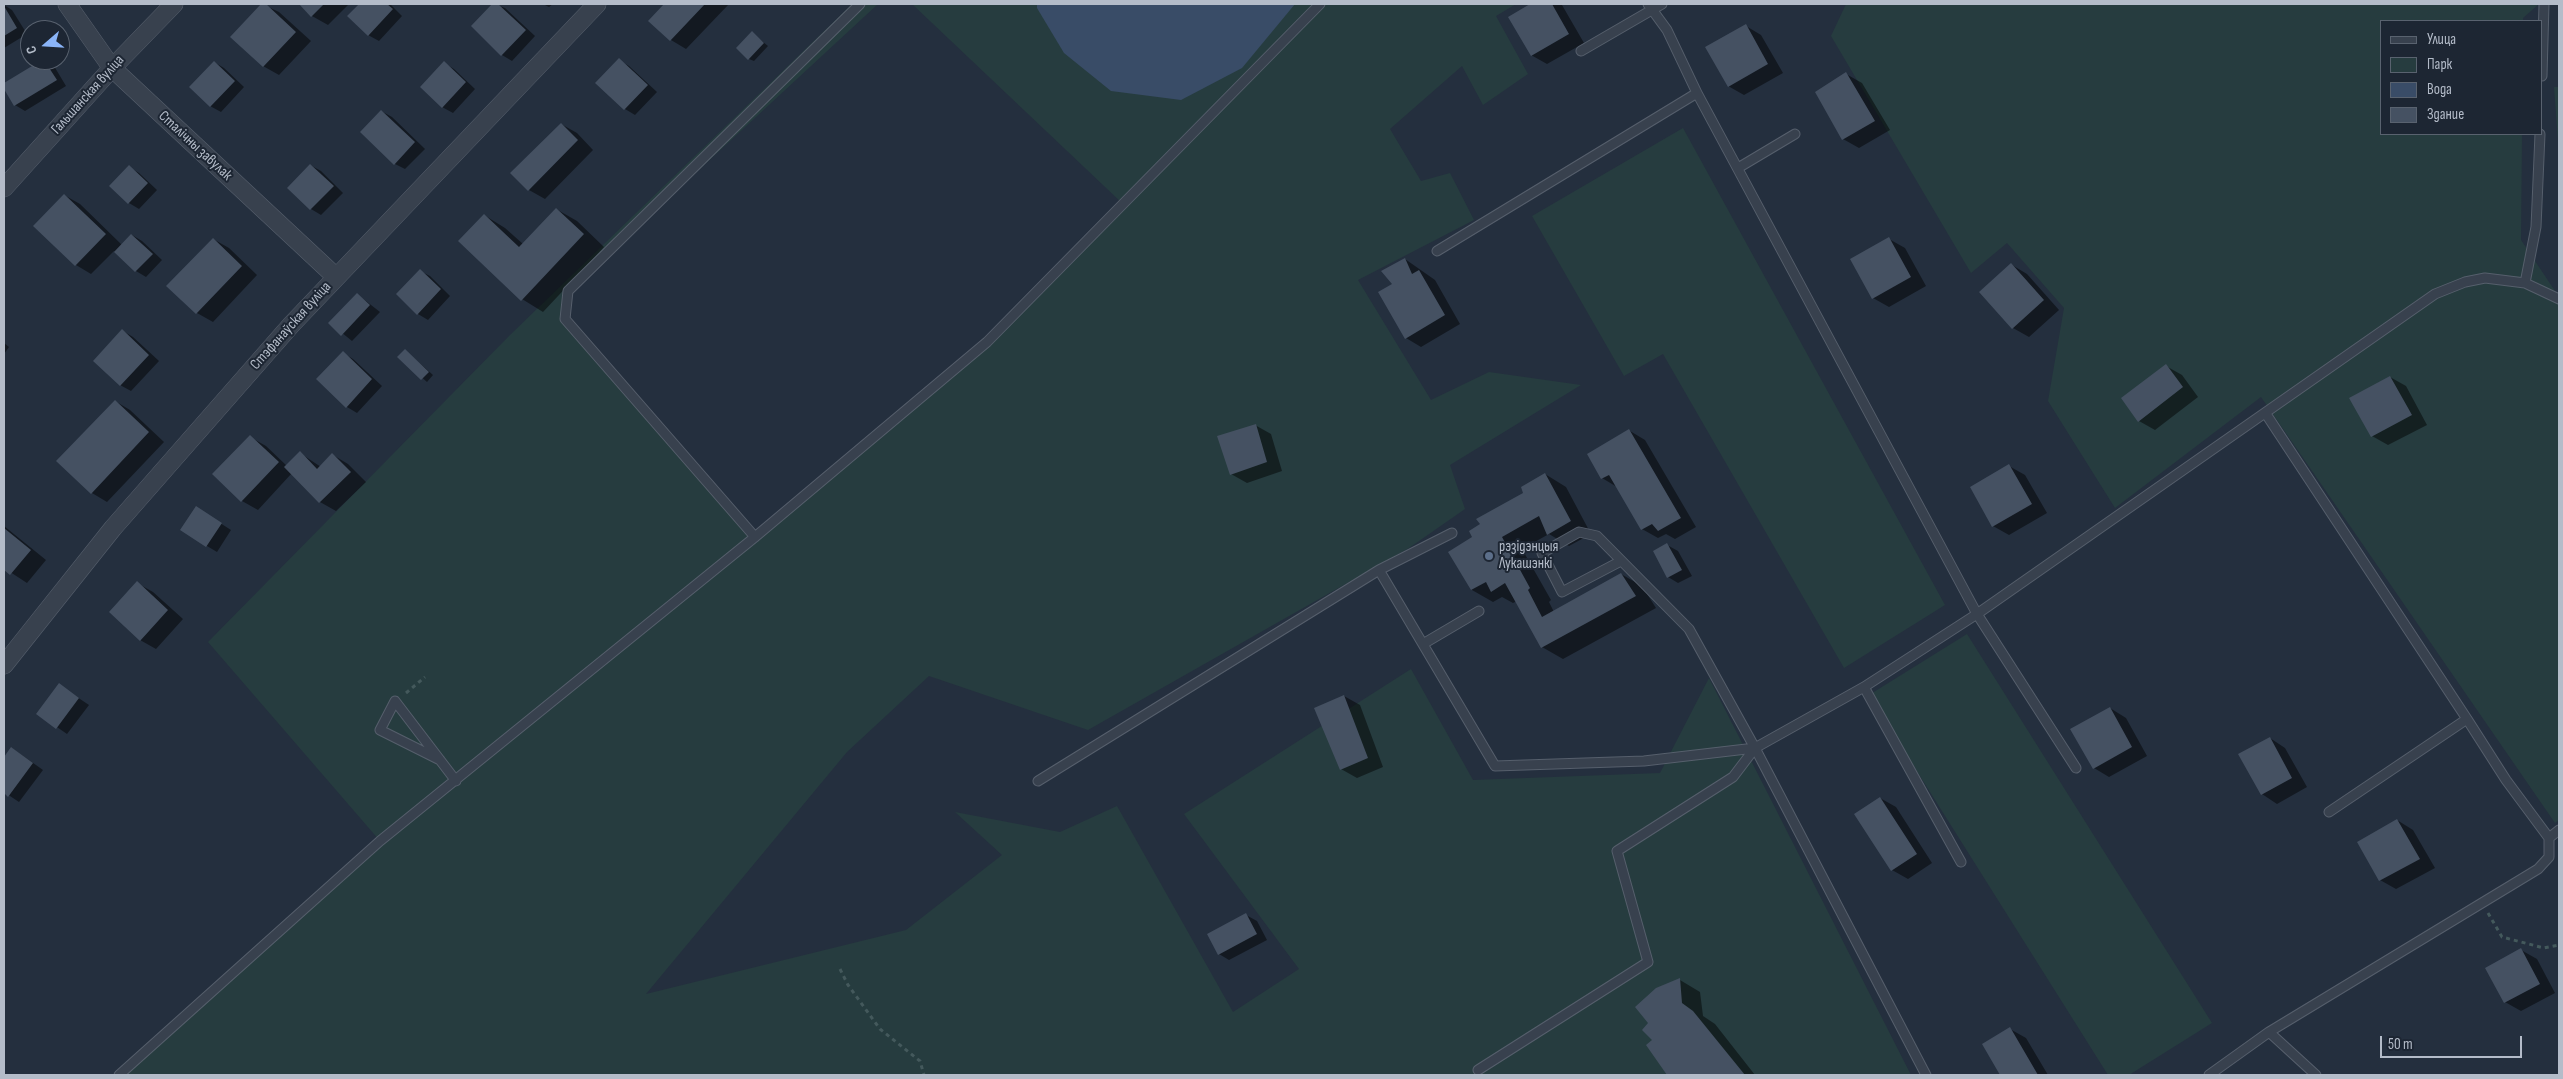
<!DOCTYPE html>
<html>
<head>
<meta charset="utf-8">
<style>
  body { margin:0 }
  #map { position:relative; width:2563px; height:1079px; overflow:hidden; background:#242f3e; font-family:"Sofia Sans Condensed",sans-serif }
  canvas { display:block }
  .frame { position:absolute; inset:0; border:5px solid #b4bcc9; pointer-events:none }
  .legend { position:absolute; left:2380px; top:20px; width:162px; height:115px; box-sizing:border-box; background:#1d2633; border:1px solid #59626f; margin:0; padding:6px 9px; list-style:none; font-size:15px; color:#b4bcc9 }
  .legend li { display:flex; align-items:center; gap:10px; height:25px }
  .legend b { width:25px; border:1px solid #59626f }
  .north { position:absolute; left:20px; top:20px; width:50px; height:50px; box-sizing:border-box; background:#1d2633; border:1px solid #59626f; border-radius:50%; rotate:251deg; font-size:14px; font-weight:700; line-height:20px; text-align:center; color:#b4bcc9 }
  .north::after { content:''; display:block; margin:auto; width:18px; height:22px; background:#8ab4f8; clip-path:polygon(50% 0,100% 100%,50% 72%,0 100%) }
  .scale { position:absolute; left:2380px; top:1036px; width:142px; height:22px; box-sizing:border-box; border:2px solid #b4bcc9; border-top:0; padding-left:6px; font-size:15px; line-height:18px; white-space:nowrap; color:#b4bcc9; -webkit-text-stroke:4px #1d2633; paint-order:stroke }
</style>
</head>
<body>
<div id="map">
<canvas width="2563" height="1079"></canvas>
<div class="frame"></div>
<ul class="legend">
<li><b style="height:6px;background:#38414e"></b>Улица</li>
<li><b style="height:14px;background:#263c3f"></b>Парк</li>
<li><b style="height:14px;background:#394c67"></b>Вода</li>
<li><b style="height:14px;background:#455162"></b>Здание</li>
</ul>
<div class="north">С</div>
<div class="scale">50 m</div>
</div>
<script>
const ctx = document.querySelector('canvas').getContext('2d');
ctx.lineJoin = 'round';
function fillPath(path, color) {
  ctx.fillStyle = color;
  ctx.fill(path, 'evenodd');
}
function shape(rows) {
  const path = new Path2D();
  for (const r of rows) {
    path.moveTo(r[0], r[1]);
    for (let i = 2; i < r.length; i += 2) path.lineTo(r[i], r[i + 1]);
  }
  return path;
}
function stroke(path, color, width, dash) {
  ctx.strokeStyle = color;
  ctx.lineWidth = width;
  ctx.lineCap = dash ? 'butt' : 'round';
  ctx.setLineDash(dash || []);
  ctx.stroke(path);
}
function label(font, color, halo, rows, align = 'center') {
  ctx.font = font + ' "Sofia Sans Condensed",sans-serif';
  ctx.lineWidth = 4;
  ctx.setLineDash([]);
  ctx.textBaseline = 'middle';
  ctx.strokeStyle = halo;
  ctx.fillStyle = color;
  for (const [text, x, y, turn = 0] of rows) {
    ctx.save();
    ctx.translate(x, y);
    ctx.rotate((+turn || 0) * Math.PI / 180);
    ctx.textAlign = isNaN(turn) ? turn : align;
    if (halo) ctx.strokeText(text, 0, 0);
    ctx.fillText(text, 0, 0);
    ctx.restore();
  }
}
fillPath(shape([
  [852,4,878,4,568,291,565,319,755,537,987,342,1123,204,912,4,1516,4,1496,16,1528,74,1483,105,1462,66,1390,129,1421,181,1450,173,1474,220,1358,280,1431,400,1489,372,1581,385,1450,465,1465,509,1409,548,1088,730,929,676,847,752,646,994,906,930,1002,855,955,812,1060,832,1117,806,1233,1012,1299,969,1184,814,1411,669,1473,780,1660,773,1709,678,1911,1075,119,1075,380,841,208,642,510,335],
  [1846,4,2539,4,2523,18,2523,21,2382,21,2382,134,2522,134,2521,240,2559,297,2559,820,2555,823,2261,397,2115,508,2048,401,2064,308,2007,243,1971,273,1831,36],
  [2554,87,2559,87,2559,156,2559,155],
  [1683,128,1945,605,1844,668,1663,354,1624,376,1532,216],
  [1967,634,2212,1023,2129,1075,2108,1075,1869,695]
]), '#263c3f');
fillPath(shape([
  [1037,4,1295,4,1242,68,1181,100,1111,91,1064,53,1037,8]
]), '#394c67');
fillPath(shape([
  [262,4,279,12,311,41,279,75,263,66,232,37],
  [301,4,349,4,328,25,312,16],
  [360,4,390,4,402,16,379,41,368,35,349,16],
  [494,4,505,8,535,36,512,61,502,55,472,26],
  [543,4,553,4,549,7],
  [666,4,729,4,686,49,671,40,650,21],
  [1532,4,1562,5,1584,43,1547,64,1531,55,1510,17],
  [4,5,12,10,27,34,4,48],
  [1746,26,1761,35,1783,73,1744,95,1728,86],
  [752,33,768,46,754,61,749,59],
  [44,60,54,66,66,86,25,111,15,105,4,85],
  [619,60,629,66,657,92,635,115,625,109],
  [214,62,224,68,244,87,221,112,210,106],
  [444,63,454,69,475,89,453,113,442,107],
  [1846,74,1862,83,1890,130,1859,148,1843,139],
  [381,111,392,117,425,149,405,169,395,164],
  [561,124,577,133,593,150,545,199,529,190],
  [310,165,321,171,343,193,321,215,311,209,289,188],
  [129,167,139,173,157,190,139,209,129,203],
  [64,195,80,204,122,245,132,235,142,241,162,260,146,277,136,271,114,251,91,274,76,265],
  [556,209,577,221,604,247,543,312,522,299,484,215,505,228,523,244],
  [213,239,229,248,257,275,213,322,197,313,168,286],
  [1889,239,1905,248,1926,286,1889,307,1873,298],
  [1405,259,1435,280,1460,324,1421,347,1406,338,1394,284],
  [2012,265,2027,274,2059,310,2029,337,2013,328],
  [420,271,430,276,450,296,428,320,418,314],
  [357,294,380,312,352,341,330,323],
  [123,331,133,337,159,361,131,391,120,385],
  [4,343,9,347,4,354],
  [405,350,433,375,427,382,399,357],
  [343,353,353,359,382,386,357,413,347,407],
  [2166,366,2182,375,2198,397,2155,430,2139,421],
  [2390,377,2406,386,2427,425,2388,445,2372,436],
  [115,401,130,410,164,442,107,502,92,493],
  [1255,425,1271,434,1282,471,1247,483,1231,474],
  [1630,431,1645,440,1696,527,1675,539,1666,534,1658,538,1642,529,1617,487,1602,478],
  [250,437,266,446,287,466,300,453,321,467,333,455,348,464,366,482,336,511,320,502,292,473,258,510,242,501],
  [2009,466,2025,475,2047,513,2009,535,1993,526],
  [1545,474,1566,487,1591,534,1569,546,1549,534,1522,549,1551,600,1549,602,1554,612,1621,574,1642,586,1656,608,1563,659,1542,647,1517,601,1513,603,1502,597,1493,602,1472,590,1449,553,1474,538],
  [206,514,231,530,217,552,207,546],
  [4,526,46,560,27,583,4,568],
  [1667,545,1678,551,1692,576,1678,583,1668,577],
  [137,583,153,592,183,619,156,649,140,640],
  [59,685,89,705,67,734,38,714],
  [1344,696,1360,705,1383,767,1357,778,1341,769],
  [2110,708,2126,718,2147,756,2109,777,2094,768],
  [2270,738,2285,748,2307,787,2277,804,2262,794],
  [12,748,43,770,19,802,4,792,4,759],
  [1880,798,1896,807,1932,863,1908,879,1892,870],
  [2397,820,2413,830,2435,868,2396,889,2380,880,2359,843],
  [1246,915,1257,921,1267,940,1229,960,1219,954],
  [2521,950,2537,959,2555,993,2521,1011,2505,1002],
  [1680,980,1700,992,1703,1016,1715,1024,1755,1075,1669,1075,1647,1045,1654,1040,1650,1023],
  [2010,1029,2026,1038,2048,1075,2002,1075,1984,1044]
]), '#0007');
fillPath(shape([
  [261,4,266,4,296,32,263,67,230,37],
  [299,4,324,4,311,17],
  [359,4,387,4,393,9,368,36,347,16],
  [492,4,498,4,526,30,501,56,471,26],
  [664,4,705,4,670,41,648,21],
  [1530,4,1552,4,1569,34,1531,56,1508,17],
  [4,6,17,28,4,36],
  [1746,24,1768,64,1728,87,1705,47],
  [752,31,764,43,748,60,736,48],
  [619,58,648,85,624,110,595,83],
  [42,60,44,60,57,80,14,106,4,89,4,83],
  [214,61,235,81,210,107,189,87],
  [444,61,466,82,442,108,420,87],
  [1846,72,1875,121,1842,140,1815,92],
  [381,110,415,142,394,165,360,132],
  [561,123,578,140,528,191,510,173],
  [310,164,334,186,310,210,287,188],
  [129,165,148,183,128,204,109,186],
  [64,194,106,234,75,266,33,226],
  [556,208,584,234,521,301,458,241,484,214,519,247],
  [131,234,153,254,135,272,114,252],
  [1889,237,1911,277,1872,299,1850,259],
  [213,238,242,266,196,314,166,286],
  [1405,258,1412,274,1419,270,1445,315,1405,339,1378,292,1392,284,1381,271],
  [2011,263,2044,300,2012,329,1979,292],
  [420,269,441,289,417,315,396,294],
  [357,293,370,305,341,336,328,323],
  [122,329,149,355,120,386,93,361],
  [405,349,429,372,421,380,397,357],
  [343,351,372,379,346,408,316,379],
  [2166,364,2183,387,2138,422,2121,398],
  [2390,376,2412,415,2371,437,2349,398],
  [115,400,149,432,91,494,56,461],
  [1256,424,1267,462,1230,475,1217,436],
  [1629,429,1681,518,1658,531,1652,524,1641,530,1609,475,1601,479,1587,454],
  [250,435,279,462,241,502,212,474],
  [300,451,317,469,332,453,351,472,319,503,284,467],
  [2009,464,2032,504,1992,527,1970,487],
  [1545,473,1571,521,1547,535,1539,516,1502,537,1530,588,1528,590,1542,617,1621,573,1636,596,1541,648,1505,583,1491,592,1486,582,1471,590,1448,552,1472,537,1469,531,1480,524,1476,519,1523,493,1521,487],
  [196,506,222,523,206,547,180,530],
  [4,528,31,550,10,575,4,570],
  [1667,543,1682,570,1667,578,1653,551],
  [137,581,168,610,140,641,109,612],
  [59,683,79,698,56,729,36,714],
  [1344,695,1368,758,1340,770,1314,708],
  [2110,707,2132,747,2093,769,2070,729],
  [2270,737,2292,778,2261,795,2238,754],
  [11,747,33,763,8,797,4,793,4,757],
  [1880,797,1917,854,1891,871,1854,814],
  [2397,819,2420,859,2379,881,2357,842],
  [1246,913,1257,934,1218,955,1207,934],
  [2521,948,2540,984,2504,1003,2485,968],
  [1680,978,1682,1003,1693,1011,1745,1075,1667,1075,1646,1045,1652,1040,1642,1030,1648,1023,1635,1007,1656,988],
  [2010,1027,2038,1075,2000,1075,1982,1044]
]), '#455162');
const service = shape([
  [1581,51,1662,4],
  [2542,76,2544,4],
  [1697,93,1977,614,2076,768],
  [2540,134,2536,227,2525,283,2559,299],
  [1738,168,1795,134],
  [1437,251,1697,93,1667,30,1648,4],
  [2266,414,2467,719],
  [755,537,565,319,568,291,860,4],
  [1621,561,1562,592,1542,553,1579,532,1597,536,1689,629,1755,748,1926,1075],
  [1379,570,1452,533],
  [1423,644,1479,611],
  [1864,687,1961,862],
  [440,760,380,730,395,701,456,781],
  [1038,781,1379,570,1495,766,1644,761,1755,748],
  [2329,812,2467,719,2506,780,2549,838],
  [2269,1032,2316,1075],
  [1478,1070,1648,962,1617,851,1733,777,1755,748,1864,687,1977,614,2435,294,2465,282,2485,278,2525,283],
  [119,1075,380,841,755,537,987,342,1320,4],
  [2209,1075,2269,1032,2538,869,2549,857,2549,838,2559,830]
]);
const minor = shape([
  [67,4,112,68,336,277],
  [4,188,112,68,174,4],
  [4,665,113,528,291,325,597,4]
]);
stroke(service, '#565f6c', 11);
stroke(minor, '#565f6c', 19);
stroke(shape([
  [406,693,425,677],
  [2488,913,2502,937,2544,948,2559,945],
  [840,969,848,985,880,1029,920,1061,924,1075]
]), '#44595c', 3, [4, 4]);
stroke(service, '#38414e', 9);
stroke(minor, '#38414e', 18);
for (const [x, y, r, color] of [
  [1489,556,5,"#5c6f8a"]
]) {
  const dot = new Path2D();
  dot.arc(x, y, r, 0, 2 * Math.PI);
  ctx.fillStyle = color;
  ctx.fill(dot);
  stroke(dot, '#1d2633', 2);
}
label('15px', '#b4bcc9', '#1d2633', [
  ["Гальшанская вуліца",88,95,-48],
  ["Сталічны завулак",195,146,43],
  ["Стэфанаўская вуліца",291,326,-48]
]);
label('15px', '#b4bcc9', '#1d2633', [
  ["рэзідэнцыя",1499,547],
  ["Лукашэнкі",1499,564]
], 'left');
</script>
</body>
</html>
